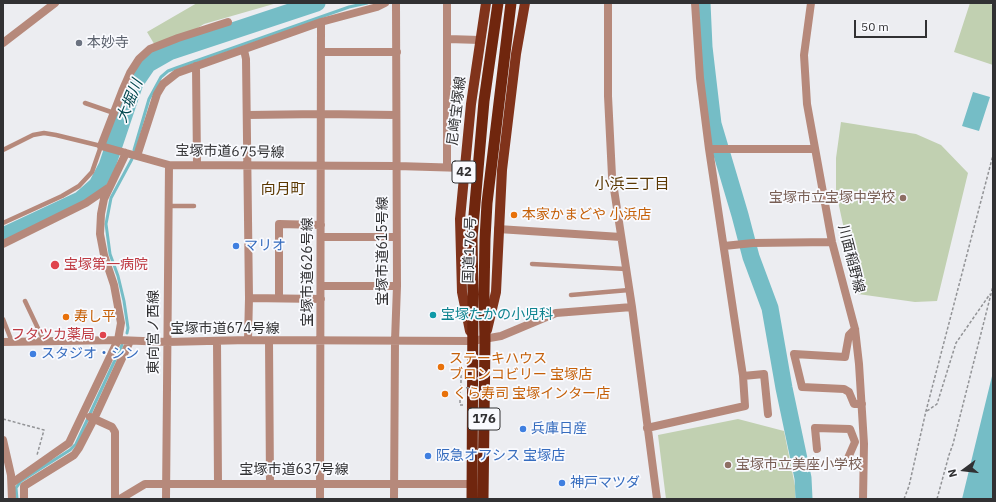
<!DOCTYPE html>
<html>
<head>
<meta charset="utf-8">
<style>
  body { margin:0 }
  #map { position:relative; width:996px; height:502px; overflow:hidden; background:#ecedf1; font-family:"IBM Plex Sans",sans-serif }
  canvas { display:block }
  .frame { position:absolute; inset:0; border:4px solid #313133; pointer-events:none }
  .north { position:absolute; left:944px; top:450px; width:40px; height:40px; -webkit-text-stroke:3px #f9fafe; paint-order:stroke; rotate:255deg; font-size:11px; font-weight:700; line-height:16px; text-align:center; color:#313133 }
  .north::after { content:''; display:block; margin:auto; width:14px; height:18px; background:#313133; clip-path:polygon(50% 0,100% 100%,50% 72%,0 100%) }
  .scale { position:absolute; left:854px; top:20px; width:73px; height:18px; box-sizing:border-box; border:2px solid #313133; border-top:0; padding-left:5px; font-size:12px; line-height:14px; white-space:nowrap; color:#313133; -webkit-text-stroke:3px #f9fafe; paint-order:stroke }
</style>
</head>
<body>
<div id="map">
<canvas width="996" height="502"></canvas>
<div class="frame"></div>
<div class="north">N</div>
<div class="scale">50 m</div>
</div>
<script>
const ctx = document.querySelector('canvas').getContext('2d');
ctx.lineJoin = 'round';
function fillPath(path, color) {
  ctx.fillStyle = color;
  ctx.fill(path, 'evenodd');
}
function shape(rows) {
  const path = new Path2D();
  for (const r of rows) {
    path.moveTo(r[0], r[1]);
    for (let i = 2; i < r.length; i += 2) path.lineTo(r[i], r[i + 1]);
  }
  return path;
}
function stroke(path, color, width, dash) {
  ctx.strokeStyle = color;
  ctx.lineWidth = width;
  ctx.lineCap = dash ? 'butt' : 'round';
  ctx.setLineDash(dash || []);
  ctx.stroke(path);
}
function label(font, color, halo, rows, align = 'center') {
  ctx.font = font + ' "IBM Plex Sans","Noto Sans JP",sans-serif';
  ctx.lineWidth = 3.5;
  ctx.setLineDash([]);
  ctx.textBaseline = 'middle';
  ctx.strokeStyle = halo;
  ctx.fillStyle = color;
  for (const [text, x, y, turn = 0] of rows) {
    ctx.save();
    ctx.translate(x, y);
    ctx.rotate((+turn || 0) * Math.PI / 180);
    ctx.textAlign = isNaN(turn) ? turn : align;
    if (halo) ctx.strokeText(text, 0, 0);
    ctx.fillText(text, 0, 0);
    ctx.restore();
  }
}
fillPath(shape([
  [197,3,277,3,204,24,159,52,147,32],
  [970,3,987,3,993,5,993,65,954,52],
  [841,122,916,134,941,145,968,173,937,301,915,302,858,294,836,192,836,158],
  [738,419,784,431,795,486,795,499,666,499,658,435]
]), '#c1d0b1');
fillPath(shape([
  [973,92,990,97,979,131,962,126],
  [993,372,993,499,962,499]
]), '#75bdc6');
stroke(shape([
  [134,150,149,99,161,77,168,71,176,68,349,7,367,3],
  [127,333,128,328,124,301,118,276,110,254,106,224,111,198,132,159],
  [17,499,16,488,21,481,70,450,76,444,122,345]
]), '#75bdc6', 3);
stroke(shape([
  [702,3,704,47,713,124,740,215,751,257,770,308,784,388,803,478,804,499],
  [3,236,80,200,97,185,107,166,135,83,148,64,169,52,317,3]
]), '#75bdc6', 17);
stroke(shape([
  [461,388,461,372,462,371],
  [459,391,460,391,460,405,463,405],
  [927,411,937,404,956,343,990,294],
  [3,419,44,430,37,455],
  [904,499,909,486,926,411,993,155],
  [937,499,949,455,953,444,993,286]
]), '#929396', 1.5, [3, 2]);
stroke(shape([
  [85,103,114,113],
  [3,150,33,135,44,133,56,135,101,146,92,172,79,186,62,196,3,223],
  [168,206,194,206],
  [532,264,626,269],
  [571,295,629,290],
  [25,301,44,341],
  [3,319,12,342]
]), '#b6897b', 4.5);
stroke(shape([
  [608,3,608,96,612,176,632,307,657,499],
  [695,3,700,78,709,149],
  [811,3,804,55,807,104,832,242,855,329,859,364,864,444,863,499],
  [228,22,178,38,150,49,139,59,130,73,123,89,101,146,169,165,397,166,464,168],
  [448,39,480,40],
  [3,43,55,3],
  [244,50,246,59,249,298,248,340],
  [321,52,397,52],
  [196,66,197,165],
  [247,115,321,114,396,115],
  [137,156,157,94,163,84,177,73,321,22,377,7,385,3],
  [447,167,447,3],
  [498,229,621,237],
  [321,237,396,237],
  [3,244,86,203,108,188],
  [724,246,753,243,832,242],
  [321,286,397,286],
  [249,298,321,299],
  [279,298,279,224,321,225],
  [855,329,849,335,845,357,794,354,802,387,844,389,849,392,854,404,862,404],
  [217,341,218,483],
  [269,341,270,483],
  [3,342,118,340,167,342,248,340,472,341,501,336,556,313,632,307],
  [743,376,764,374,768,414],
  [90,417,112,427,115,432,115,499],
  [647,428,745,406,743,376,709,149,815,149],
  [3,440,11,475,12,499],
  [817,449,815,428,850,429,855,442,848,458],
  [12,483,69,443,118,340,121,323,114,285,104,255,100,234,101,214,104,199,126,153],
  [24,499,24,486,74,455,79,448,94,419,130,341],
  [120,499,145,484,472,484],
  [166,499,169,165],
  [320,499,321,22],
  [394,499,395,341,397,286,396,3]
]), '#b6897b', 8);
stroke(shape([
  [487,330,496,292,502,170,516,54,525,3],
  [470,331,462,292,460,219,471,104,486,3]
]), '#80331b', 10);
stroke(shape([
  [472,499,473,294,472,238,484,101,498,3],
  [483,499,485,340,484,294,485,239,487,203,511,3]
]), '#70260e', 11);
stroke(shape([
  [461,388,490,387]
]), '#929396', 1.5, [3, 2]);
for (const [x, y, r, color] of [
  [79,43,4,"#6b7280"],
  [903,198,4,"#8d6e63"],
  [514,215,4,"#e8710a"],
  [236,246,4,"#3f7fe0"],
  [55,265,5,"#e0444e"],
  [433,315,4,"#0f9aa8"],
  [66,317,4,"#e8710a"],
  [103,335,4,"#e0444e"],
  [33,354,4,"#3f7fe0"],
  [441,367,4,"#e8710a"],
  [445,394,4,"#e8710a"],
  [523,429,4,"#3f7fe0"],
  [428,456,4,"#3f7fe0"],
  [728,465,4,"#8d6e63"],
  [562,483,4,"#3f7fe0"]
]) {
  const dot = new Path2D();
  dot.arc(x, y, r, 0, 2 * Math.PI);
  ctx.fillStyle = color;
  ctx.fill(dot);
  stroke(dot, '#f9fafe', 1.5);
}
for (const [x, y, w] of [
  [464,172,24],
  [484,419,32]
]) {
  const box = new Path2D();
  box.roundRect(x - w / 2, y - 11, w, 22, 3);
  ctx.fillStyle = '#f9fafe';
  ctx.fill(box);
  stroke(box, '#313133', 1);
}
label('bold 13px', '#313133', null, [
  ["42",464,172],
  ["176",484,419]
]);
label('14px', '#5b616d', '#f9fafe', [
  ["本妙寺",87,43]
], 'left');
label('14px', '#313133', '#f9fafe', [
  ["尼崎宝塚線",457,111,-83],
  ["宝塚市道675号線",230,152,1],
  ["国道176号",470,250,-88],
  ["宝塚市道615号線",383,251,-90],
  ["川面稲野線",851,259,76],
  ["宝塚市道626号線",308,272,-90],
  ["宝塚市道674号線",225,329],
  ["東向宮ノ西線",154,332,-90],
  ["宝塚市道637号線",294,470]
]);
label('14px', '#785e54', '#f9fafe', [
  ["宝塚市立宝塚中学校",895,198],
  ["宝塚市立美座小学校",736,465,"left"]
], 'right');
label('14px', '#c56008', '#f9fafe', [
  ["本家かまどや 小浜店",522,215],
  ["寿し平",74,317],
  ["ステーキハウス",449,359],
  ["ブロンコビリー 宝塚店",449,375],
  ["くら寿司 宝塚インター店",453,394]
], 'left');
label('14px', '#366cbe', '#f9fafe', [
  ["マリオ",244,246],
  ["スタジオ・シン",41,354],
  ["兵庫日産",531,429],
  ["阪急オアシス 宝塚店",436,456],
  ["神戸マツダ",570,483]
], 'left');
label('14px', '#be3a42', '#f9fafe', [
  ["宝塚第一病院",64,265],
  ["フタツカ薬局",95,335,"right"]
], 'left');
label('14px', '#0d838f', '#f9fafe', [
  ["宝塚たかの小児科",441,315]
], 'left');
label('italic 15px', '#01474e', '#f9fafe', [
  ["大堀川",130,101,-68]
]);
label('15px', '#5a3700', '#f9fafe', [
  ["小浜三丁目",632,185],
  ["向月町",283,190]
]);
</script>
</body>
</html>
